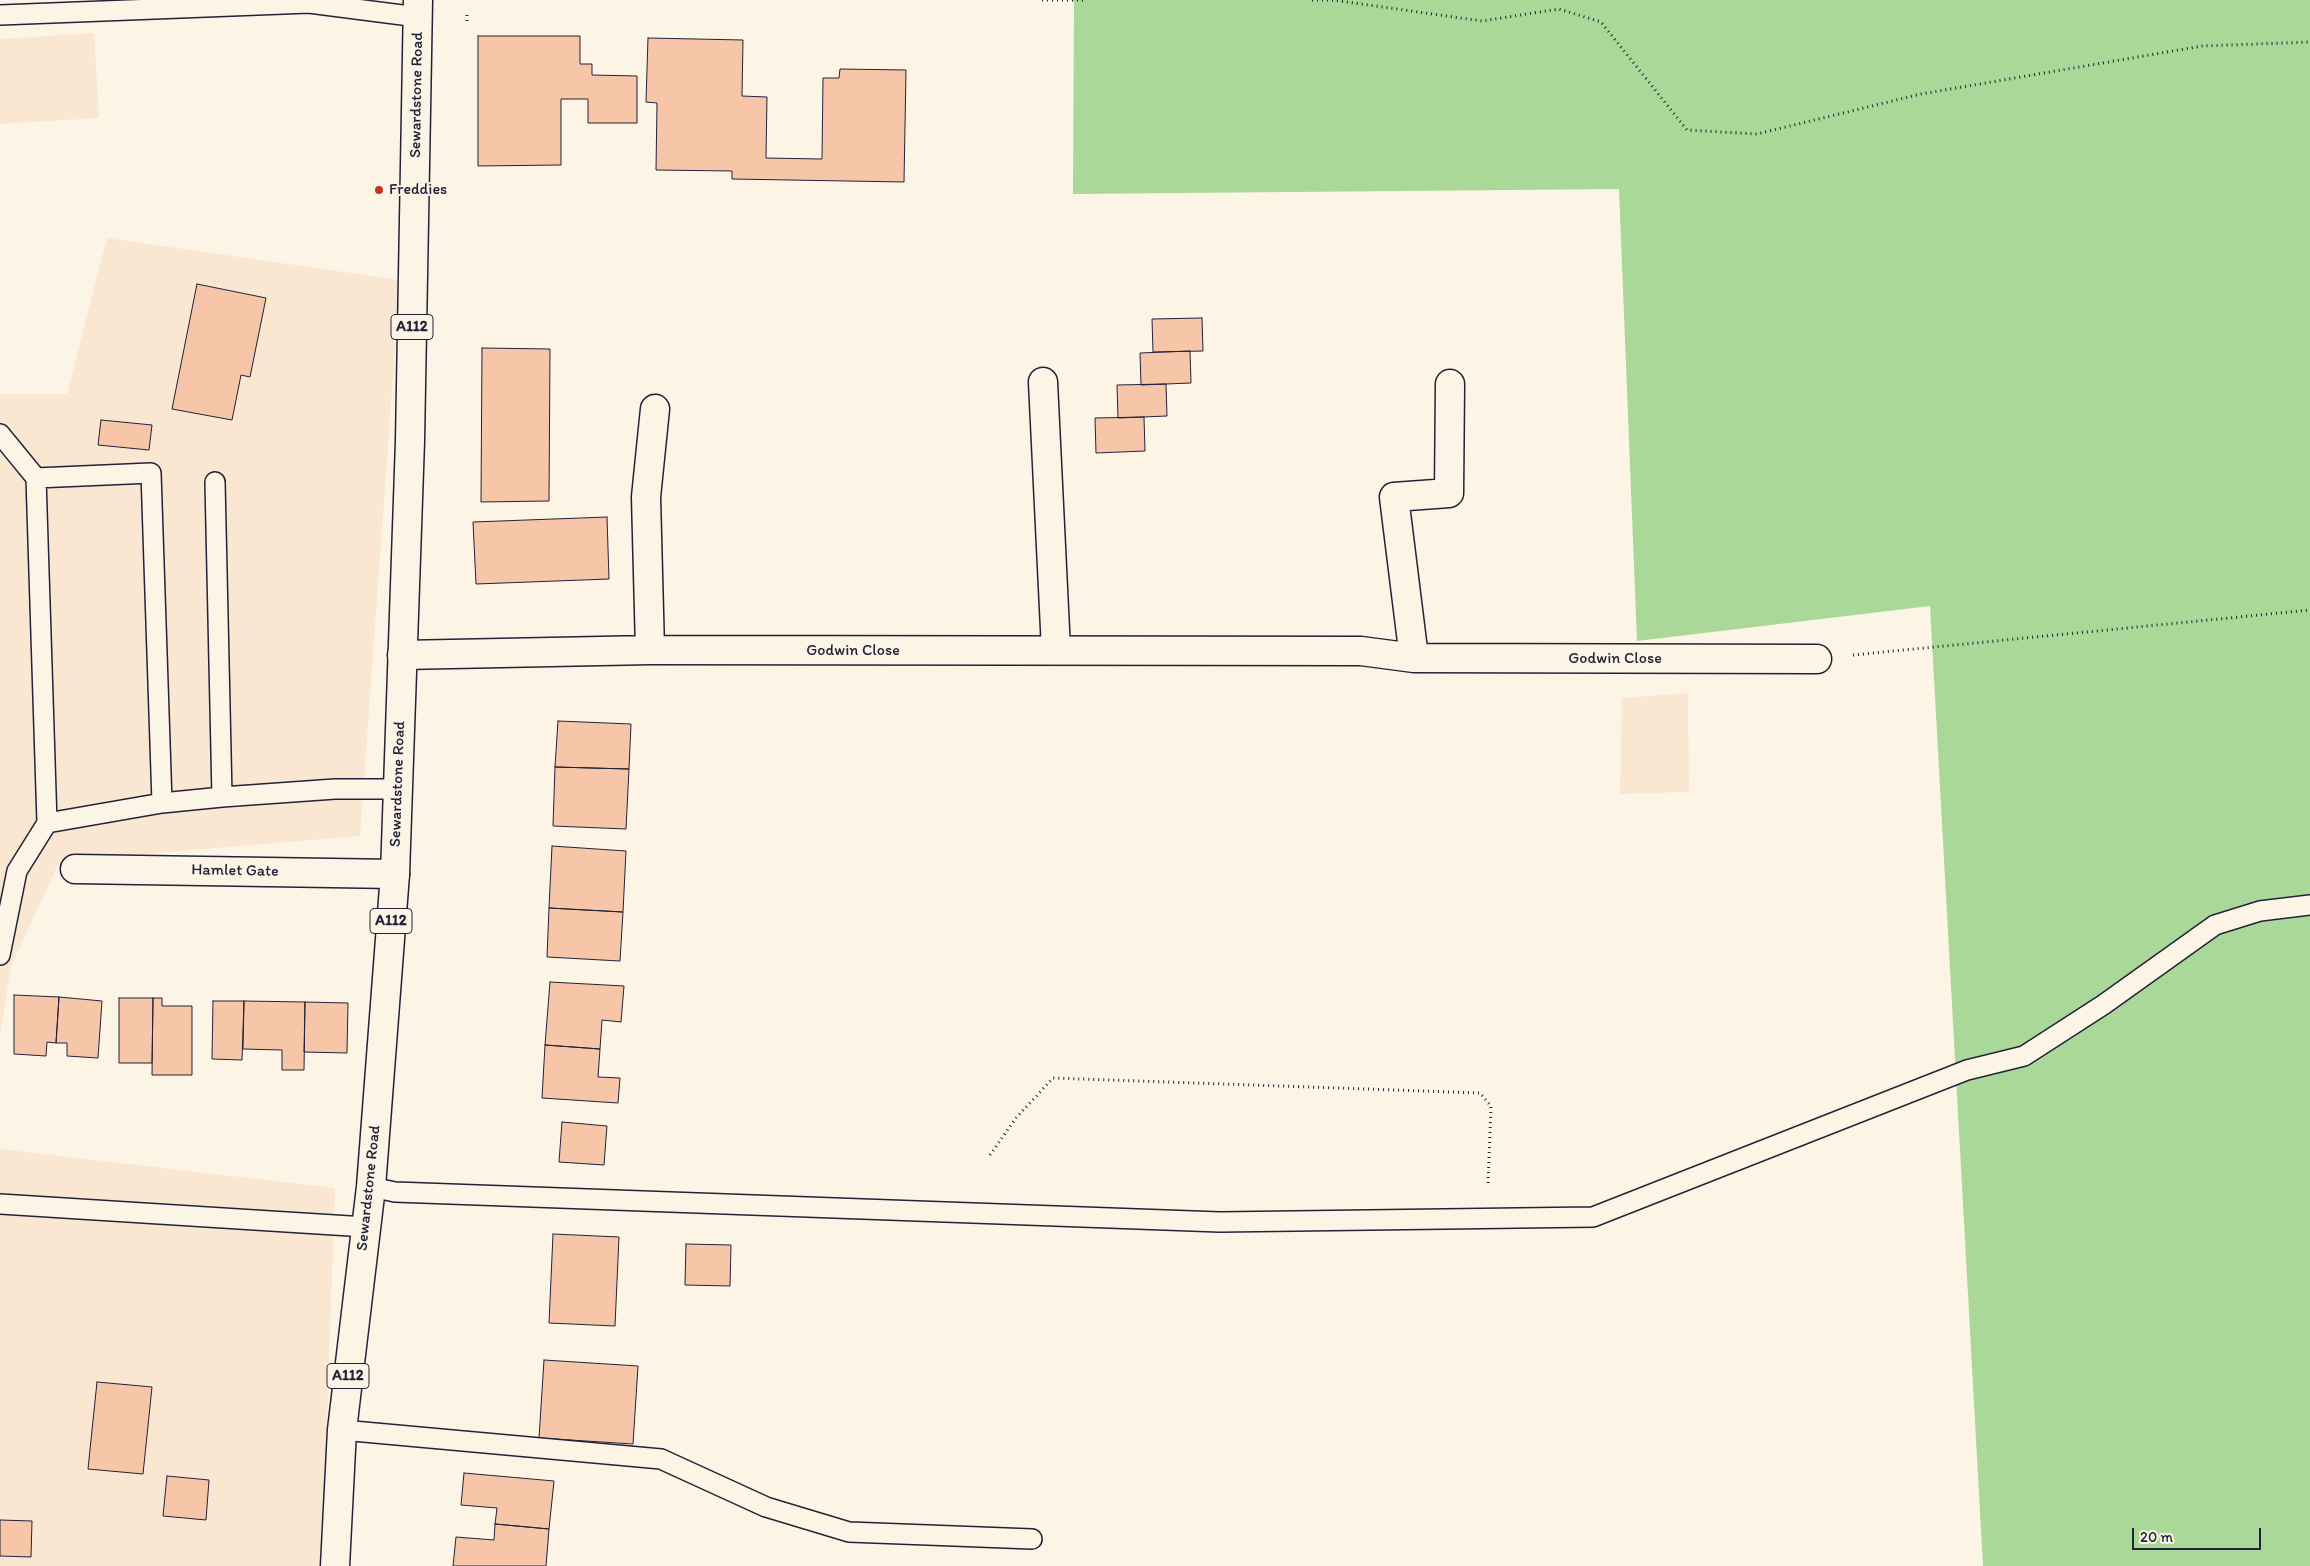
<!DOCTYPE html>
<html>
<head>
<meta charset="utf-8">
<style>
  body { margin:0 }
  #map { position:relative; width:2310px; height:1566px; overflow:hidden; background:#fcf5e5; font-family:Itim,sans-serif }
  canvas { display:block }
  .scale { position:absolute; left:2132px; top:1528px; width:129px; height:22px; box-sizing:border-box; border:2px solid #22223b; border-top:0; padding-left:6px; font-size:15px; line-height:18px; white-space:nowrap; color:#22223b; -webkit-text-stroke:4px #fcf5e5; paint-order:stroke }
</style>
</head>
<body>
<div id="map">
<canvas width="2310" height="1566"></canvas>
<div class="scale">20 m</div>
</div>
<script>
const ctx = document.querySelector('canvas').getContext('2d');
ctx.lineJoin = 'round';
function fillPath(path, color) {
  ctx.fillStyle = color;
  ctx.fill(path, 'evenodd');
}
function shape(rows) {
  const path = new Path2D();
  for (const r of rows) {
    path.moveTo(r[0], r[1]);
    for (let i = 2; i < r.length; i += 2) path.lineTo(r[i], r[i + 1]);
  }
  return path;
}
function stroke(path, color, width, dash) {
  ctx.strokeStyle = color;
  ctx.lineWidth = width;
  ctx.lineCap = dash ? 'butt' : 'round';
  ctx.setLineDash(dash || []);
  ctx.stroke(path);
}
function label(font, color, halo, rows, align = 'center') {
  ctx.font = font + ' Itim,sans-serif';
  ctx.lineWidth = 4;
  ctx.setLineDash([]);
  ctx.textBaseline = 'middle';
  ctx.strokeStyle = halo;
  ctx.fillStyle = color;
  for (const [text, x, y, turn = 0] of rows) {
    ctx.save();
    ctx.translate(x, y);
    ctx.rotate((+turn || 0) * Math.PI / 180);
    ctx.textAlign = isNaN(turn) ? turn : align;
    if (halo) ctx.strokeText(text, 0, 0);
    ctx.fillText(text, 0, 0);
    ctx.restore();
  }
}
fillPath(shape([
  [94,33,99,118,0,124,0,39],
  [107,238,400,280,360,836,60,861,11,966,0,1036,0,394,67,394],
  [1688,693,1689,792,1620,794,1622,698],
  [0,1149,335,1188,322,1566,0,1566]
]), '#fae7d2');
fillPath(shape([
  [1071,0,2310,0,2310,1566,1983,1566,1930,606,1637,641,1619,189,1073,194,1074,2]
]), '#a9d898');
const building = shape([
  [478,36,580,36,580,64,592,64,592,75,637,76,637,123,588,123,588,99,561,99,561,165,478,166,478,36],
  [648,38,743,40,742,96,767,97,766,158,822,159,823,78,839,78,840,69,906,70,904,182,732,179,732,171,656,170,657,103,646,102,648,38],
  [197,284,266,298,250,377,241,375,232,420,172,409,197,284],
  [1202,318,1203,351,1153,352,1152,319,1202,318],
  [482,348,550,349,549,501,481,502,482,348],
  [1190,351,1191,383,1141,385,1140,353,1190,351],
  [1166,384,1167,416,1118,418,1117,385,1166,384],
  [1144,417,1145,451,1096,453,1095,418,1144,417],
  [101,420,152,425,149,450,98,445,101,420],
  [607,517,609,579,476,584,473,522,607,517],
  [558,721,631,724,629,769,555,767,558,721],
  [555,767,629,769,626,829,553,826,555,767],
  [552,846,626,851,623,912,549,908,552,846],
  [549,908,623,912,620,961,547,957,549,908],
  [550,982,624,986,621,1022,602,1020,600,1049,545,1045,550,982],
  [14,995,59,997,56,1043,47,1042,46,1056,14,1054,14,995],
  [59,997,102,1001,98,1058,67,1056,67,1043,56,1043,59,997],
  [119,998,153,998,152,1063,119,1063,119,998],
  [153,998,162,998,162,1006,192,1006,192,1075,152,1075,153,998],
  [213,1001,244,1001,242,1060,212,1059,213,1001],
  [244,1001,305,1002,304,1070,282,1070,282,1050,243,1049,244,1001],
  [305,1002,348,1003,347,1053,304,1052,305,1002],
  [545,1045,600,1049,598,1077,620,1078,618,1103,542,1098,545,1045],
  [562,1122,607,1126,604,1165,559,1162,562,1122],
  [553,1234,619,1237,615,1326,549,1323,553,1234],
  [686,1244,731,1245,730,1286,685,1285,686,1244],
  [544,1360,638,1366,633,1444,539,1438,544,1360],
  [97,1382,152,1387,143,1474,88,1469,97,1382],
  [464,1473,554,1481,549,1529,495,1524,497,1508,461,1505,464,1473],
  [167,1476,209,1480,206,1520,163,1516,167,1476],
  [0,1520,32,1521,31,1557,0,1556,0,1520],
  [495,1524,549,1529,546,1566,453,1566,456,1537,494,1540,495,1524]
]);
fillPath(building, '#f7c5a7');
stroke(building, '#22223b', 1);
const service = shape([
  [0,15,309,3,418,17],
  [0,434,36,478],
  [215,482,222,797],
  [47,823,36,478,151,473,162,803],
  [0,955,17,871,47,823,162,803,222,797,335,789,398,789],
  [371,1187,395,1192,1220,1222,1593,1217,1967,1070,2024,1056,2103,1005,2215,925,2260,911,2310,905],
  [0,1204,366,1227],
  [342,1430,661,1459,766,1507,849,1532,1032,1539]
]);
const minor = shape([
  [1043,382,1056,650],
  [650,650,646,497,655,409],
  [402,655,650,650,1361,651,1414,658,1817,659],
  [1414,658,1394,497,1449,493,1450,384],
  [75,869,395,874]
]);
const primary = shape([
  [335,1566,342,1430,371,1187,395,874,410,441,418,0]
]);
stroke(service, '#22223b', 22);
stroke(minor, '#22223b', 31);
stroke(primary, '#22223b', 31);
stroke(shape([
  [1042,0,1086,0],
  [1312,0,1333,0,1482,21,1559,9,1601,22,1687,130,1757,134,1921,94,2202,46,2310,42],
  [467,21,467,15],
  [1853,655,2310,610],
  [990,1155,1016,1118,1053,1078,1480,1093,1491,1106,1488,1185]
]), '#22223b', 3, [1, 4]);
stroke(service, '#fcf5e5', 19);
stroke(minor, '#fcf5e5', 28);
stroke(primary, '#fcf5e5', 28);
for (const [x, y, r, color] of [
  [379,190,5,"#c8321e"]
]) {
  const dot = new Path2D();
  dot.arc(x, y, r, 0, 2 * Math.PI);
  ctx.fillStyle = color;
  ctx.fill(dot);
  stroke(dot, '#fcf5e5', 2);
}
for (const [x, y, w] of [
  [412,327,42],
  [391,921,42],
  [348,1376,42]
]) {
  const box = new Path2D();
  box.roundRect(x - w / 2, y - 12.5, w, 25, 4);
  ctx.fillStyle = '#fcf5e5';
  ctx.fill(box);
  stroke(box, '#22223b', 1);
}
label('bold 15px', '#22223b', null, [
  ["A112",412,327],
  ["A112",391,921],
  ["A112",348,1376]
]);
label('16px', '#22223b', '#fcf5e5', [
  ["Sewardstone Road",417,95,-89],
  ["Godwin Close",853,651],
  ["Godwin Close",1615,659],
  ["Sewardstone Road",398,784,-88],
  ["Hamlet Gate",235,871,1],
  ["Sewardstone Road",369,1188,-84]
]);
label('16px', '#22223b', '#fcf5e5', [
  ["Freddies",389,190]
], 'left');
</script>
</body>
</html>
